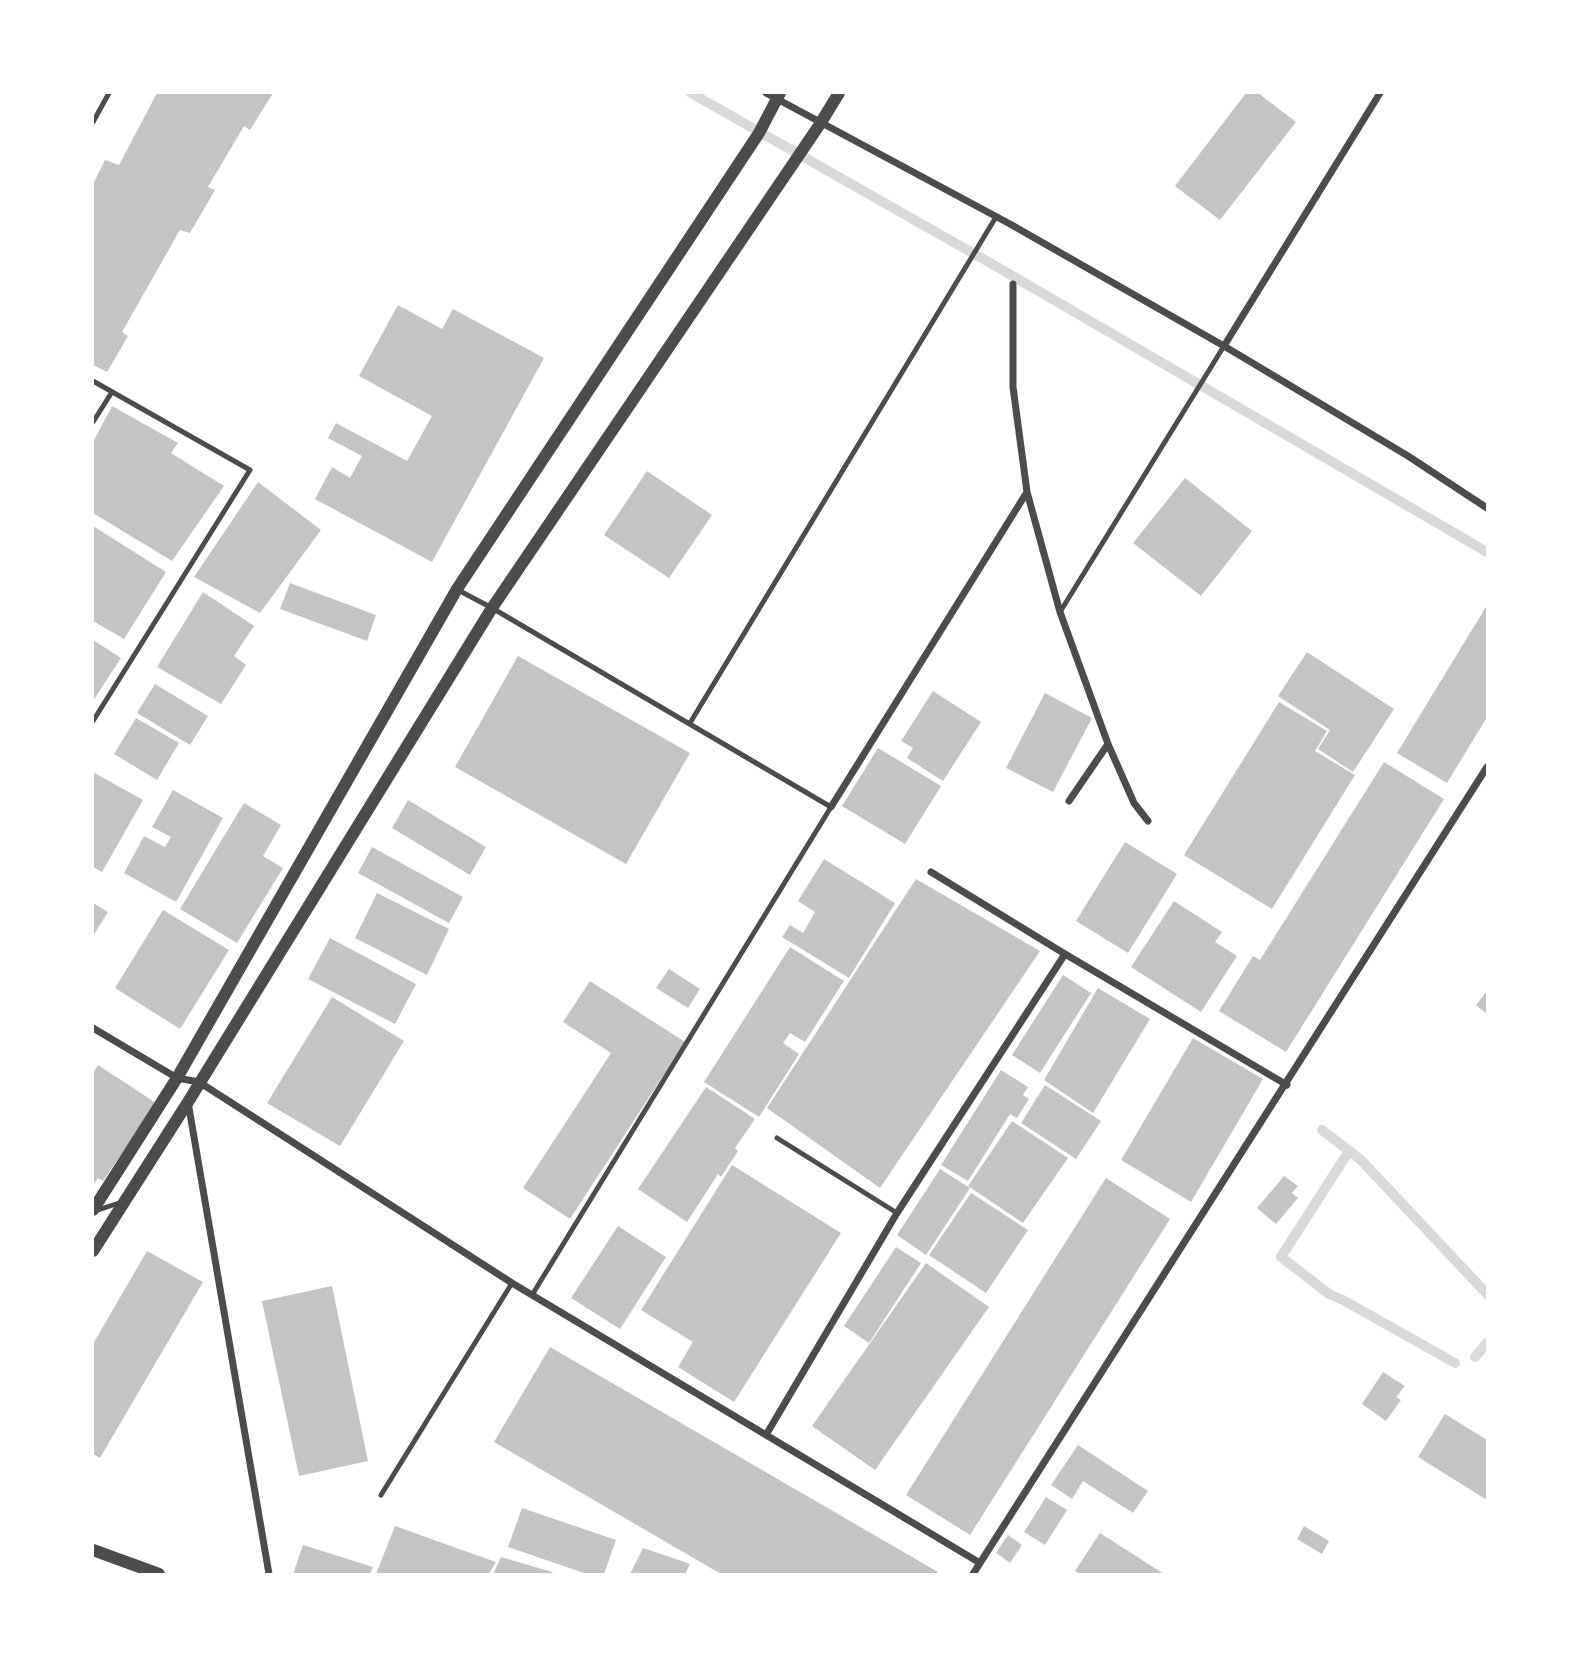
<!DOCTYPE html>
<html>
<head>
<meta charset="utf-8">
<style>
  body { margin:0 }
  #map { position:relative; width:1580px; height:1667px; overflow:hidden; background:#fff; font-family:"Asap Condensed",sans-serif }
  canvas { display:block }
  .frame { position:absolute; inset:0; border:94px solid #fff; pointer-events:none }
</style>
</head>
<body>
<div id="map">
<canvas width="1580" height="1667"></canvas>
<div class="frame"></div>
</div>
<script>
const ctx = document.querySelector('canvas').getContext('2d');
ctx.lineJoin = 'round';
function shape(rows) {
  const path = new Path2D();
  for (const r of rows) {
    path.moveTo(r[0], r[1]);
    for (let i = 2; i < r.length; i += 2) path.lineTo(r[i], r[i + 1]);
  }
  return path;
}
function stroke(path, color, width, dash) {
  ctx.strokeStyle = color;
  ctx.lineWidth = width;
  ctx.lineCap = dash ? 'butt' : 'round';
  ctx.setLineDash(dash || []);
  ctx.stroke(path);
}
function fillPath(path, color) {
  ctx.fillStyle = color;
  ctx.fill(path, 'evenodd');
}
stroke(shape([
  [691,93,999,268,1487,552],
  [1322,1130,1361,1160,1487,1294],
  [1349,1151,1281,1257,1329,1294,1343,1300,1455,1363],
  [1475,1357,1487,1343]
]), '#d9d9d9', 10);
fillPath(shape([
  [157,93,273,93,250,130,244,126,208,187,215,190,190,233,180,230,122,332,128,336,107,372,93,365,93,184,105,160,119,165],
  [1246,93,1258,93,1296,122,1220,220,1175,186],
  [398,305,442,329,453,309,544,358,432,562,315,499,332,467,350,478,362,456,328,438,336,423,407,461,432,416,359,376],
  [112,406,178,443,171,453,224,486,172,561,93,513,93,442],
  [647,471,712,515,669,578,604,535],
  [1185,478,1252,531,1201,596,1133,543],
  [258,482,321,530,260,613,194,577],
  [93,526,166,572,124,639,93,621],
  [290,583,376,615,367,641,280,609],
  [203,592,254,626,234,656,246,665,221,704,157,667],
  [1487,605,1487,717,1447,783,1397,753],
  [93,640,121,658,93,701],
  [1307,652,1394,709,1353,772,1318,749,1330,730,1278,696],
  [518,656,690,753,626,864,455,767],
  [155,684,208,716,190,745,137,713],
  [933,691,981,722,943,781,907,758,913,748,901,741],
  [1045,693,1092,718,1053,792,1006,768],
  [1279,702,1327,731,1315,751,1355,775,1272,909,1184,855],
  [136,718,179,743,157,780,114,754],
  [878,748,941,786,905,844,842,806],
  [1384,762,1444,799,1286,1052,1219,1011,1253,956,1260,960],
  [93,772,143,800,102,872,93,867],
  [173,790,223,818,176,902,124,873,144,836,165,847,171,837,152,827],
  [408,800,486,847,470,875,392,828],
  [244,803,281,825,263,856,283,868,237,943,180,909],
  [1125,842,1177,874,1128,953,1076,921],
  [372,847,463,897,449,923,358,873],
  [824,859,895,903,849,978,782,937,790,925,803,933,815,912,798,901],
  [916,879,1040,951,880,1188,767,1108],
  [377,893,449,929,427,975,355,938],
  [1174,901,1222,932,1215,942,1237,956,1201,1012,1131,967],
  [93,903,108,912,93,936],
  [163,910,229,950,180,1029,115,988],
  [330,938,416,984,395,1024,308,979],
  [790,947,844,981,805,1042,790,1033,783,1043,799,1054,759,1117,704,1082],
  [669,969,700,989,688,1008,656,988],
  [1063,975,1091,993,1040,1073,1012,1055],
  [590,981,685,1042,570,1219,523,1188,611,1053,563,1022],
  [1098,988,1150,1019,1093,1113,1044,1080],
  [1487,991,1487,1014,1476,1005],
  [332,997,404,1041,340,1146,267,1103],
  [1193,1038,1263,1079,1191,1202,1121,1160],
  [98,1065,156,1103,103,1181,98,1178,93,1186,93,1073],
  [1001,1070,1028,1087,1023,1095,1029,1099,1017,1118,1010,1114,968,1181,941,1165],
  [1045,1085,1101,1121,1076,1159,1021,1123],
  [706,1087,755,1119,735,1148,738,1151,721,1177,718,1174,687,1222,638,1189],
  [1012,1121,1068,1158,1023,1223,968,1186],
  [732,1165,841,1233,734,1402,678,1367,693,1342,641,1310],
  [940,1169,970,1188,926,1255,897,1235],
  [1284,1176,1298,1186,1292,1193,1298,1198,1276,1224,1257,1208],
  [1106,1178,1170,1219,970,1535,906,1495],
  [971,1193,1028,1230,986,1293,929,1255],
  [618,1226,666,1257,620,1329,571,1298],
  [896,1247,921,1263,869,1343,844,1326],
  [147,1251,203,1282,100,1458,93,1454,93,1344],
  [926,1263,989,1307,875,1470,812,1426],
  [332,1286,368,1461,299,1476,262,1301],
  [550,1347,938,1572,936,1574,721,1574,494,1442],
  [1383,1372,1405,1386,1396,1397,1401,1400,1386,1421,1362,1404],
  [1445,1414,1487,1440,1487,1500,1418,1457],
  [1078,1445,1148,1491,1133,1513,1083,1481,1072,1499,1051,1485],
  [1046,1497,1067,1510,1045,1545,1024,1532],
  [522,1508,616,1540,604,1574,587,1574,508,1547],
  [395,1526,462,1550,496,1562,489,1574,376,1574],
  [1304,1526,1329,1541,1322,1554,1297,1539],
  [1100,1533,1164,1574,1080,1574,1075,1571],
  [1008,1535,1022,1545,1010,1563,996,1553],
  [303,1545,373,1567,370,1574,293,1574],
  [643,1548,667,1556,690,1564,685,1574,630,1574],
  [501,1557,549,1571,556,1574,493,1574]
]), '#c4c4c4');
stroke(shape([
  [93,122,109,93],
  [93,381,250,470,93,721],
  [93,422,112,392],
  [458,590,492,608,831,807,532,1295],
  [1060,612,1224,346],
  [690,723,996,217],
  [777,1138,897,1213],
  [95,1211,122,1202],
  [381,1495,512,1283]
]), '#4c4c4c', 5);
stroke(shape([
  [766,93,1010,224,1224,346,1408,456,1487,508],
  [1013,284,1013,387,1027,492,1060,612,1108,744,1134,803,1148,821],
  [1224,346,1380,93],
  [1069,801,1108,744],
  [831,807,1027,492],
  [931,872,1065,954,1287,1085],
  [93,1028,177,1078,199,1082,512,1283,980,1563],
  [188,1102,269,1574],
  [766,1435,897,1213,1065,954],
  [973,1574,1487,767]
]), '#4c4c4c', 7);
stroke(shape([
  [93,1210,177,1078,457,589,759,133,780,93],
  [93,1251,188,1102,492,608,820,124,839,93],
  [93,1550,159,1574]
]), '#4c4c4c', 12);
</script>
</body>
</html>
